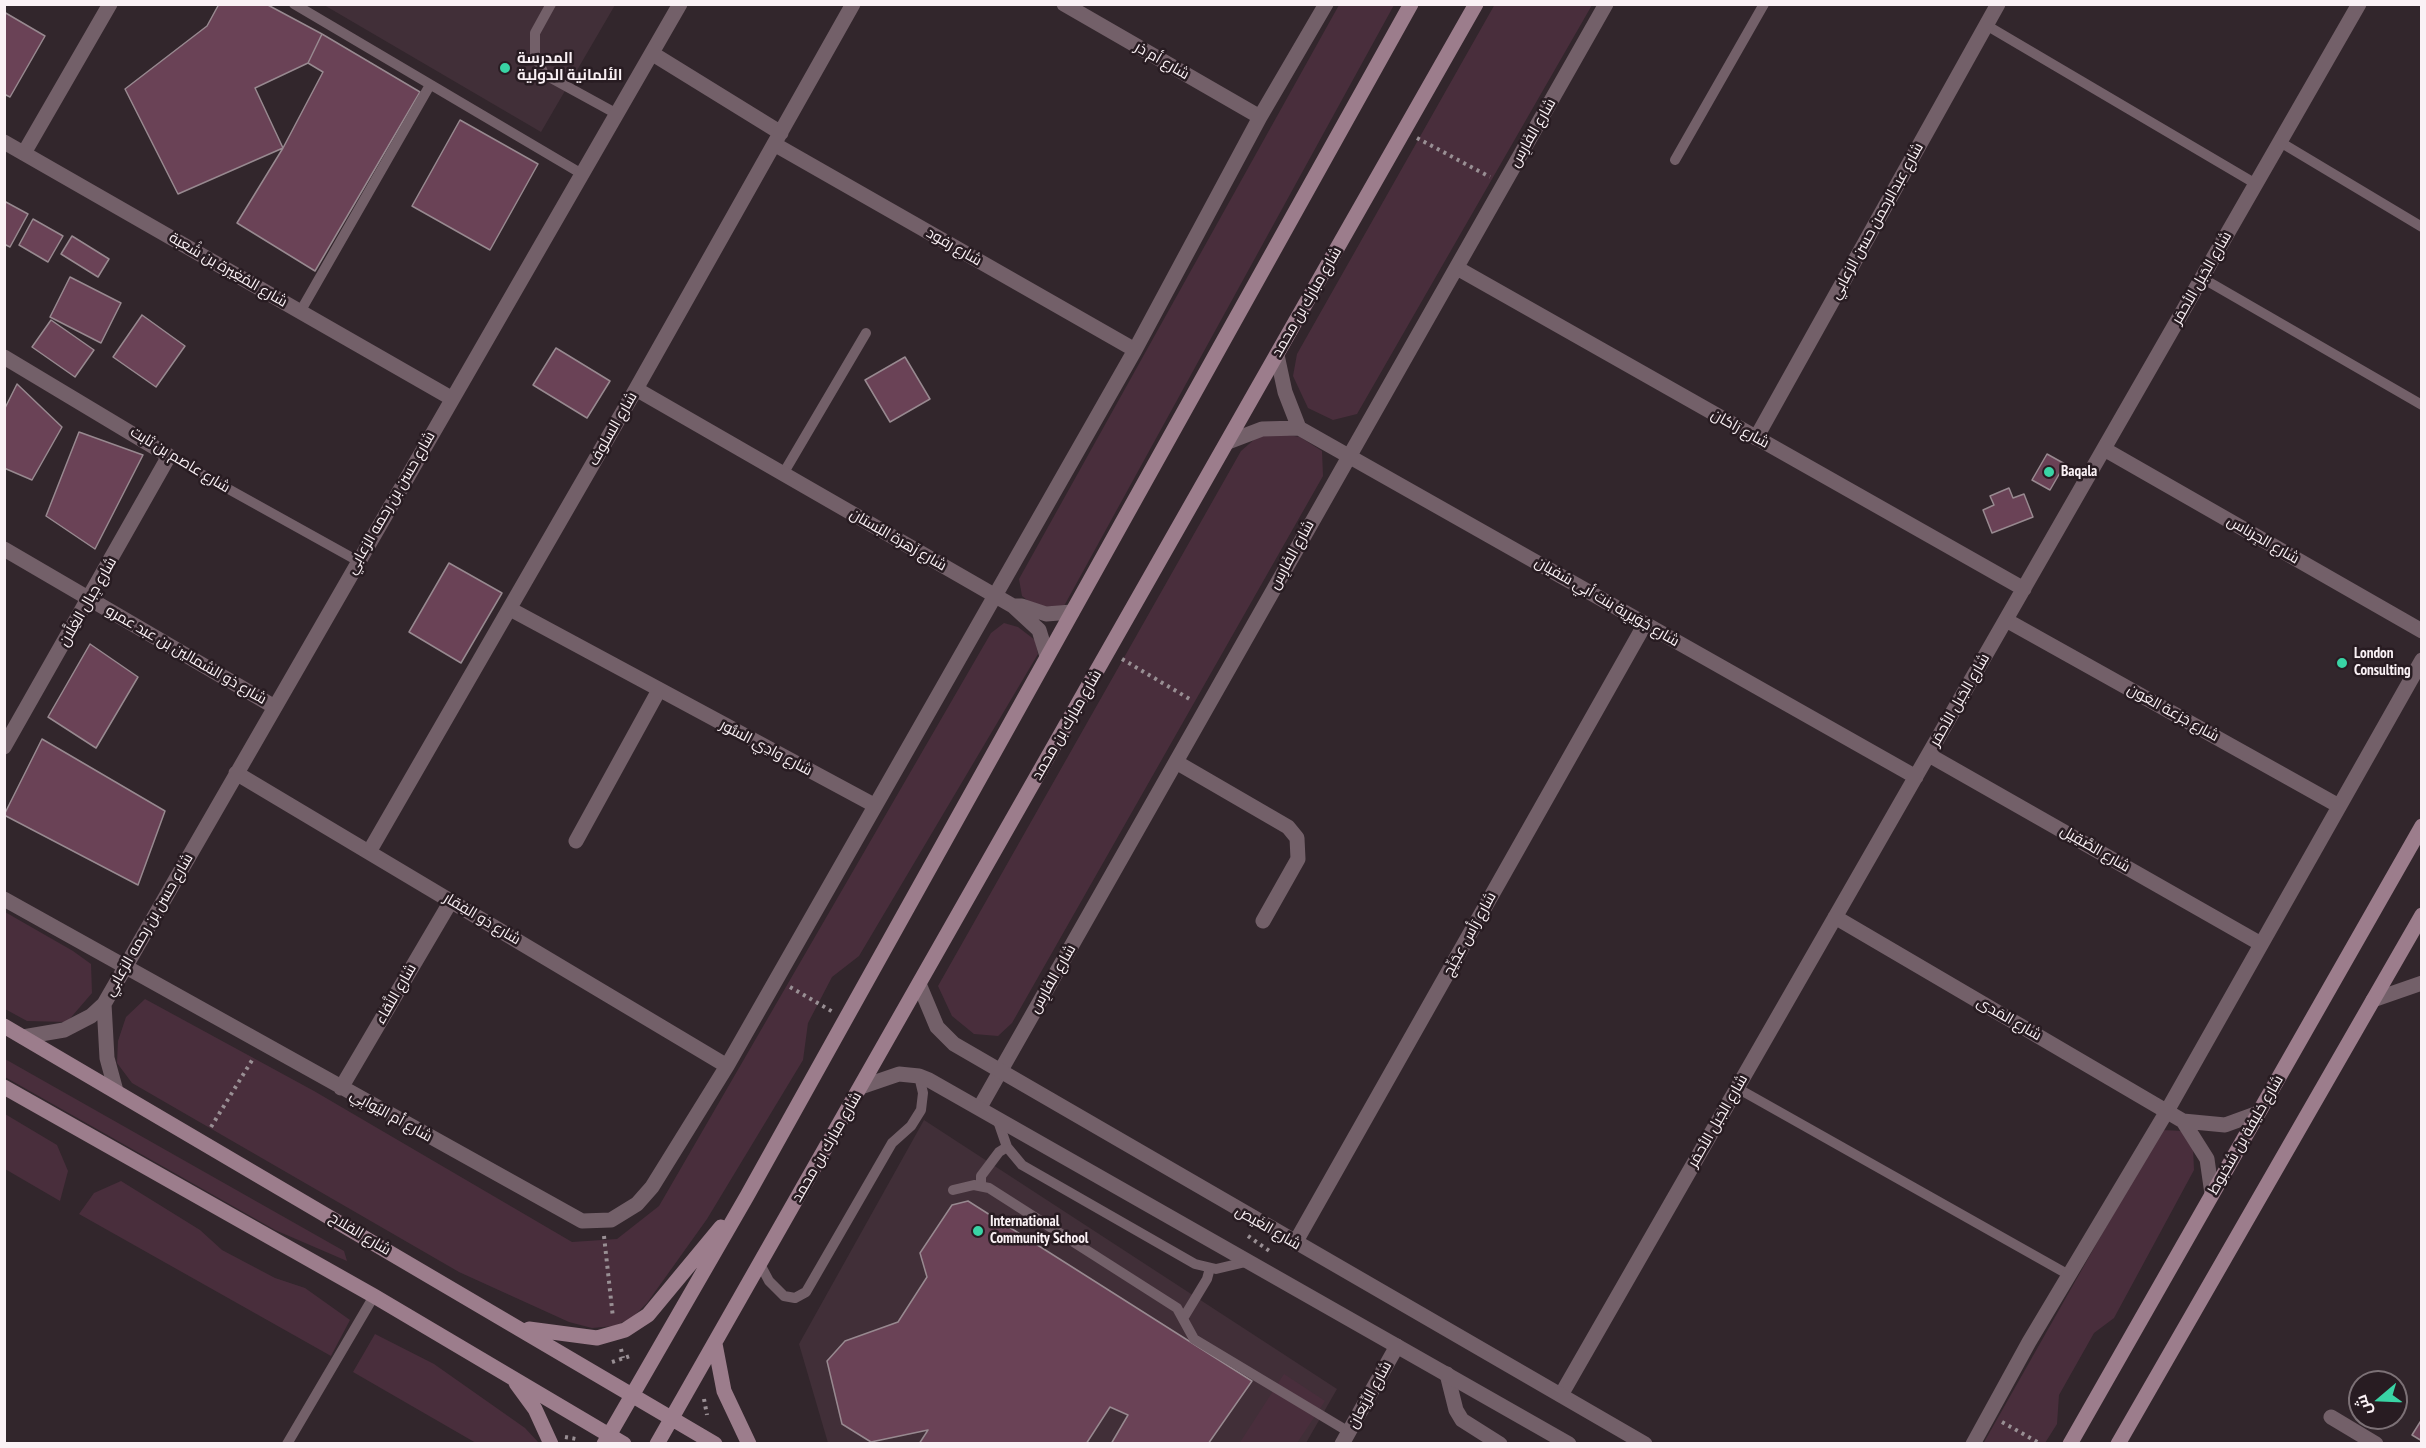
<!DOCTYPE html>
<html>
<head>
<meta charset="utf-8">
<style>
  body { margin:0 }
  #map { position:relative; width:2426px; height:1448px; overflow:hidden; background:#32262c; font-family:"PT Sans Narrow",Cairo,sans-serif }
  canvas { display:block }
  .frame { position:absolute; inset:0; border:6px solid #faf1f5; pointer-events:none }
  .north { position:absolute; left:2348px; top:1370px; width:60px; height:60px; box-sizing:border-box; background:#281c22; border:2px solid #7c7176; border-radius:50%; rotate:251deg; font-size:16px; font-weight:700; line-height:24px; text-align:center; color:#faf1f5 }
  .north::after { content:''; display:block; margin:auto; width:21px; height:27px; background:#39d4a5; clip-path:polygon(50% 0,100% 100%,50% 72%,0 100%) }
</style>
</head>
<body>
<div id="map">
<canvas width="2426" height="1448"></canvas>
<div class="frame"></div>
<div class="north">ش</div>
</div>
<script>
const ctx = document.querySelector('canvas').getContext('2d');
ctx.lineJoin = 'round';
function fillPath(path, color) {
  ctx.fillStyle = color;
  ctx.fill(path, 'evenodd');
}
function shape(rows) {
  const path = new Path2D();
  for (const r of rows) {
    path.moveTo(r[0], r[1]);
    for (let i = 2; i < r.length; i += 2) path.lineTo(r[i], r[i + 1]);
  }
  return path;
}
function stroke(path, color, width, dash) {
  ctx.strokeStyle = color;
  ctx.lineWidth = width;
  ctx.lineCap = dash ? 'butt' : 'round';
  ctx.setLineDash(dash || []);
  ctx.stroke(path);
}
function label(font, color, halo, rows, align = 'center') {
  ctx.font = font + ' "PT Sans Narrow",Cairo,sans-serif';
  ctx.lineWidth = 5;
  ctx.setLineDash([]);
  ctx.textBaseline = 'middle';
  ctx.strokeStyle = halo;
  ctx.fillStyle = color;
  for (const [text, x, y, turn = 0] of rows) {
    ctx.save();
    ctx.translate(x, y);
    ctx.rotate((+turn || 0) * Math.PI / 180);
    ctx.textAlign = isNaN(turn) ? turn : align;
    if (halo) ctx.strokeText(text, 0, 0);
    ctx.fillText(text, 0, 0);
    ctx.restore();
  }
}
fillPath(shape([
  [324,5,615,5,541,132],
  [924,1120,1337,1389,1306,1443,828,1443,799,1344]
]), '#412f38');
fillPath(shape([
  [1495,4,1592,5,1357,414,1333,420,1308,408,1293,376,1297,354],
  [1339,5,1394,5,1064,606,1036,607,1022,596,1019,579],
  [1264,431,1300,437,1322,451,1323,476,1012,1023,998,1036,974,1034,952,1016,938,986,1241,451],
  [1004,623,1018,627,1035,640,1038,654,859,956,832,977,808,1023,803,1060,707,1219,647,1303,632,1318,614,1326,592,1328,569,1322,459,1272,132,1083,117,1063,118,1041,126,1017,145,999,314,1091,572,1242,617,1239,659,1206,991,633],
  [5,912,73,951,91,964,92,993,67,1022,27,1021,5,1009],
  [5,1059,344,1251,347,1261,275,1230,5,1077],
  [5,1114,57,1145,68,1171,60,1201,5,1169],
  [2161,1130,2184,1131,2193,1148,2194,1170,2114,1318,2094,1333,2059,1395,2057,1424,2045,1443,1983,1444],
  [121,1181,200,1230,222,1250,275,1278,305,1288,350,1320,331,1356,79,1214,94,1193],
  [375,1334,434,1364,525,1428,539,1443,476,1443,353,1372],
  [1284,1374,1325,1401,1297,1443,1239,1444]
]), '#492e3c');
const building = shape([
  [219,4,266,4,322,34,308,63,255,88,283,148,178,194,125,89,207,26,219,4],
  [4,12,45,36,10,97,4,94,4,12],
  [322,34,420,92,315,271,237,223,283,148,323,72,308,63,322,34],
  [460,120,538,164,490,250,412,206,460,120],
  [4,201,28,214,10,247,4,244,4,201],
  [33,219,63,236,48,262,19,245,33,219],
  [72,236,109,259,98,277,61,254,72,236],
  [70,277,121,303,101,343,50,317,70,277],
  [142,315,185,346,156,387,113,357,142,315],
  [51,320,94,350,75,377,32,347,51,320],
  [556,348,610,381,587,418,533,385,556,348],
  [905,357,930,399,890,422,865,380,905,357],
  [17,384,62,427,32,480,4,468,4,410,17,384],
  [79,432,143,455,95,549,46,516,79,432],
  [2047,454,2065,464,2050,490,2032,480,2047,454],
  [2009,488,2013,498,2024,494,2033,517,1992,533,1983,510,1994,505,1990,496,2009,488],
  [449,563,502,593,461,663,409,632,449,563],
  [90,644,138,677,96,748,48,717,90,644],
  [42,739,165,811,138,885,4,815,42,739],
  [968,1201,1252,1381,1208,1444,1111,1444,1128,1415,1110,1407,1086,1444,919,1444,928,1430,871,1442,842,1424,827,1361,845,1341,898,1322,927,1277,920,1253,952,1205,968,1201],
  [2422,1419,2422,1441,2412,1435,2422,1419]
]);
fillPath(building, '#6a4256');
stroke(building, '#988990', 1.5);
stroke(shape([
  [1417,138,1490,177],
  [1122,659,1193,701],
  [790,987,833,1012],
  [211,1127,254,1057],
  [604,1236,613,1318],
  [1248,1236,1271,1252],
  [621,1349,623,1358],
  [612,1362,630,1356],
  [704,1399,707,1415],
  [2002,1422,2041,1444],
  [565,1437,576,1439]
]), '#998f94', 4, [3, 4.5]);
stroke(shape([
  [294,4,582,174],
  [551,4,535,33,535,55,544,74,617,114],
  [1986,25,2256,184],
  [2280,142,2422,227],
  [1675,160,1764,4],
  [2202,278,2422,405],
  [300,312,430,85],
  [169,456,358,561],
  [783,474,866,333],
  [1737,1088,2069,1275],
  [997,1118,1007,1147,1022,1165,1195,1264,1216,1269,1250,1261],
  [981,1186,981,1176,999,1152,1007,1147],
  [953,1190,974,1185,989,1188,1177,1308,1194,1339,1349,1432],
  [760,1264,769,1281,784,1296,795,1298,806,1292,892,1143,911,1126,921,1110,923,1093,919,1076],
  [1184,1317,1207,1279,1210,1268],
  [287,1444,374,1296]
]), '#736069', 10);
stroke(shape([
  [1064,4,1260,117],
  [653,54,781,133],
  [4,142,451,398],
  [774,144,1135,350],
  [24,153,110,4],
  [1457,268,2024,589],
  [1277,355,1285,392,1299,428],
  [4,357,169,456,4,747],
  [636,389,1013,606,1039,630,1047,656],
  [1756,438,1998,4],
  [1228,442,1262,429,1299,428,1916,777],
  [2104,449,2422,631],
  [4,549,273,706],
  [1013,606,1022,606,1046,614,1072,612],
  [510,609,874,805],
  [2006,620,2339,806],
  [1929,755,2261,944],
  [1176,762,1288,827,1297,838,1298,859,1263,921],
  [236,773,727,1066],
  [576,841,659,690],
  [369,852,636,389,853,4],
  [4,899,582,1221,611,1220,637,1204,652,1187,727,1066,1135,350,1260,117,1326,4],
  [1835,917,2183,1121,2225,1125,2258,1113],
  [2373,1000,2422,983],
  [104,1004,107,1058,116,1091],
  [23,1037,64,1030,91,1016,104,1004,680,4],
  [341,1088,451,901],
  [980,1107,1606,4],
  [2183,1121,2207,1159,2212,1194],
  [1295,1243,1645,624],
  [1447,1374,1456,1410,1462,1420,1500,1444],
  [1561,1395,2359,4],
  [2331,1417,2376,1444],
  [1342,1444,1397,1346],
  [1973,1444,2029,1342,2167,1111,2422,660]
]), '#736069', 15);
stroke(shape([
  [919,984,937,1027,954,1044,1645,1444],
  [861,1087,899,1074,919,1076,929,1080,1569,1444]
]), '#736069', 15);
stroke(shape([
  [4,1026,715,1444],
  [4,1087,374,1296,624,1444],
  [529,1329,597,1338,625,1330,648,1315,721,1227],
  [715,1344,724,1391,749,1444],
  [516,1383,535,1409,551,1444],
  [604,1444,747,1196,1411,4],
  [657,1444,1476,4],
  [2070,1444,2422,826],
  [2118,1444,2422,915]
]), '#9c7d8c', 15);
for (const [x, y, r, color] of [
  [505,68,6,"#39d4a5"],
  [2049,472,6,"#39d4a5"],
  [2342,663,6,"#39d4a5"],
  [978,1231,6,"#39d4a5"]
]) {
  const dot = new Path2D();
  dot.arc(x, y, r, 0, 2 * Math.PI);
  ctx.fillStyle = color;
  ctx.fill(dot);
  stroke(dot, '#281c22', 2);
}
label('bold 15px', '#faf1f5', '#281c22', [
  ["المدرسة",517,59],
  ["الألمانية الدولية",517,76],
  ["Baqala",2061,472],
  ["London",2354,654],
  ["Consulting",2354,671],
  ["International",990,1222],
  ["Community School",990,1239]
], 'left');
label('15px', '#faf1f5', '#281c22', [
  ["شارع أم ذر",1162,61,30],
  ["شارع الفَارِس",1533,133,-60],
  ["شارع عبدالرحمن حسن الزعابي",1877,221,-61],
  ["شارع رفود",954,247,30],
  ["شارع المُغِيرة بن شُعبة",228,270,30],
  ["شارع الجَبل الأحمَر",2202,278,-60],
  ["شارع مبارك بن محمد",1307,302,-60],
  ["شارع السلوف",613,429,-60],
  ["شارع رَاكان",1740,429,29],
  ["شارع عاصم بن ثابت",180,460,31],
  ["شارع حسن بن رحمه الزعابي",391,503,-60],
  ["شارع زَهرة البُستان",898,540,30],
  ["شارع الجِرناس",2263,540,30],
  ["شارع الفَارِس",1292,555,-61],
  ["شارع جِبال الغِلَّان",88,602,-60],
  ["شارع جُوَيرِية بنت أبي سُفيان",1607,602,30],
  ["شارع ذو الشمالين بن عبد عمرو",186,655,30],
  ["شارع الجَبل الأحمَر",1960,700,-60],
  ["شارع جَزعة العَون",2173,713,29],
  ["شارع مبارك بن محمد",1067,725,-60],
  ["شارع وادِي السُّور",766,748,28],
  ["شارع الصَّقِيل",2095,849,30],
  ["شارع ذو الفِقار",482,919,31],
  ["شارع حسن بن رحمه الزعابي",149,925,-60],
  ["شارع رَأس عجَيِّج",1470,934,-61],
  ["شارع الفَارِس",1053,979,-60],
  ["شارع النَّقاء",396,994,-60],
  ["شارع المَدى",2009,1019,30],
  ["شارع أم اليُوابِي",391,1116,29],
  ["شارع الجَبل الأحمَر",1718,1121,-60],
  ["شارع خليفة بن شخبوط",2246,1135,-60],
  ["شارع مبارك بن محمد",827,1147,-60],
  ["شارع الغَيص",1268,1228,30],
  ["شارع الفلاح",360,1234,31],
  ["شارع الرِّيَعان",1370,1395,-61]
]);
</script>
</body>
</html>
